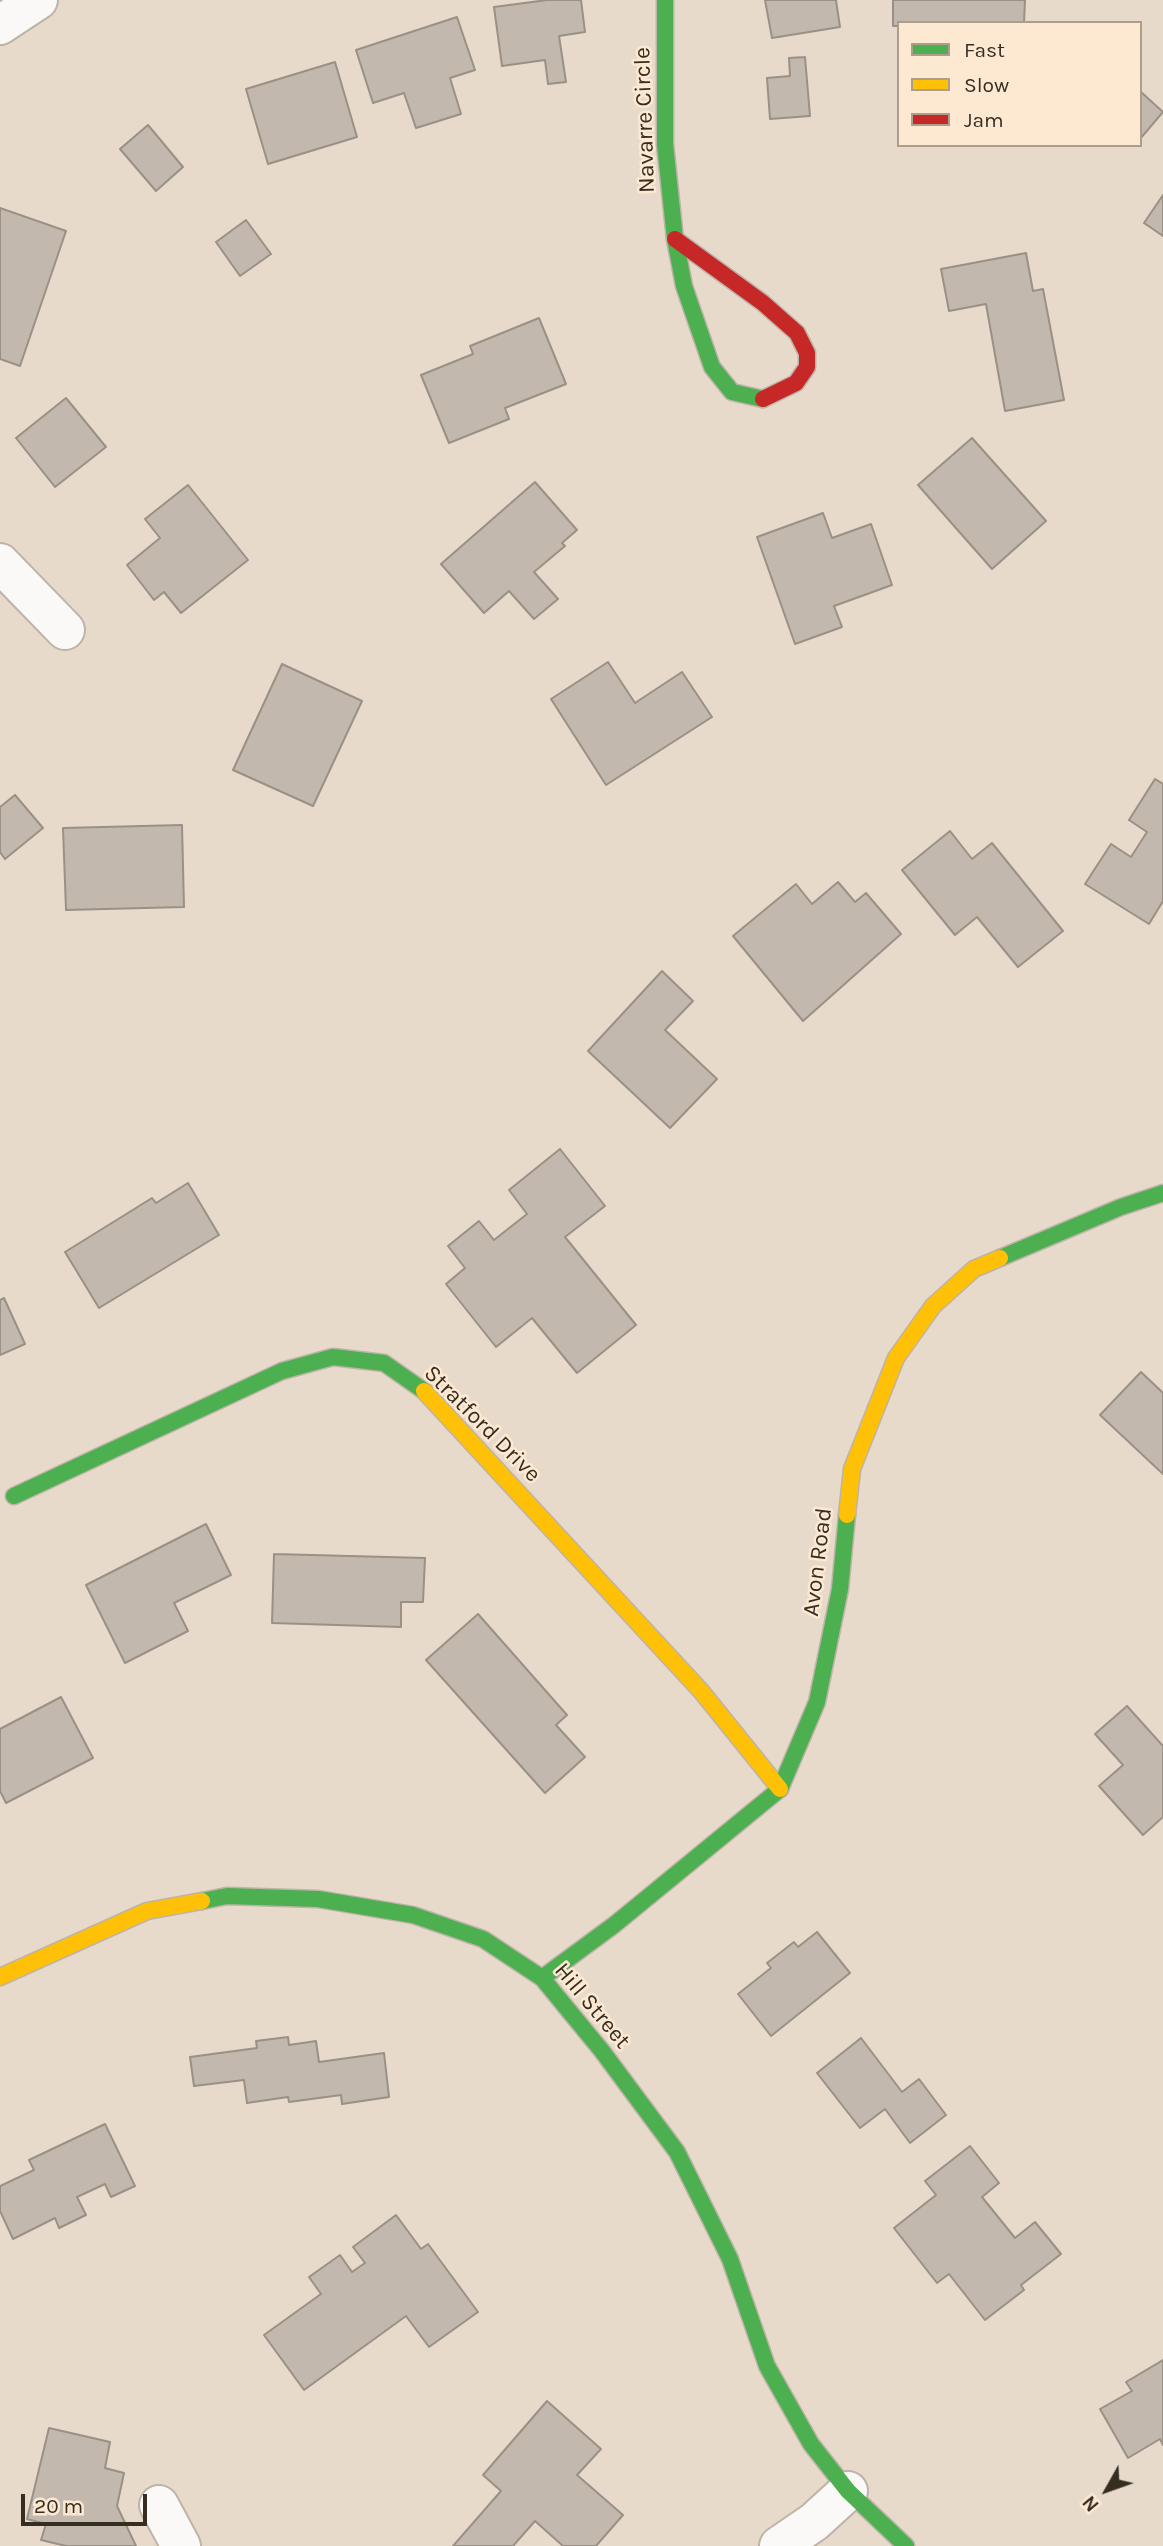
<!DOCTYPE html>
<html>
<head>
<meta charset="utf-8">
<style>
  body { margin:0 }
  #map { position:relative; width:1163px; height:2546px; overflow:hidden; background:#e7dacb; font-family:Karla,sans-serif }
  canvas { display:block }
  .legend { position:absolute; left:897px; top:21px; width:245px; height:126px; box-sizing:border-box; background:#fde9d2; border:2px solid #ad9e8b; margin:0; padding:9px 12px; list-style:none; font-size:21px; color:#362d21 }
  .legend li { display:flex; align-items:center; gap:14px; height:35px }
  .legend b { width:35px; border:2px solid #ad9e8b }
  .north { position:absolute; left:1072px; top:2455px; width:70px; height:70px; -webkit-text-stroke:5px #fde9d2; paint-order:stroke; rotate:230deg; font-size:19px; font-weight:700; line-height:28px; text-align:center; color:#362d21 }
  .north::after { content:''; display:block; margin:auto; width:24px; height:32px; background:#362d21; clip-path:polygon(50% 0,100% 100%,50% 72%,0 100%) }
  .scale { position:absolute; left:21px; top:2494px; width:126px; height:32px; box-sizing:border-box; border:4px solid #362d21; border-top:0; padding-left:9px; font-size:21px; line-height:24px; white-space:nowrap; color:#362d21; -webkit-text-stroke:5px #fde9d2; paint-order:stroke }
</style>
</head>
<body>
<div id="map">
<canvas width="1163" height="2546"></canvas>
<ul class="legend">
<li><b style="height:9px;background:#4caf50"></b>Fast</li>
<li><b style="height:9px;background:#ffc107"></b>Slow</li>
<li><b style="height:9px;background:#c62828"></b>Jam</li>
</ul>
<div class="north">N</div>
<div class="scale">20 m</div>
</div>
<script>
const ctx = document.querySelector('canvas').getContext('2d');
ctx.lineJoin = 'round';
function fillPath(path, color) {
  ctx.fillStyle = color;
  ctx.fill(path, 'evenodd');
}
function shape(rows) {
  const path = new Path2D();
  for (const r of rows) {
    path.moveTo(r[0], r[1]);
    for (let i = 2; i < r.length; i += 2) path.lineTo(r[i], r[i + 1]);
  }
  return path;
}
function stroke(path, color, width, dash) {
  ctx.strokeStyle = color;
  ctx.lineWidth = width;
  ctx.lineCap = dash ? 'butt' : 'round';
  ctx.setLineDash(dash || []);
  ctx.stroke(path);
}
function label(font, color, halo, rows, align = 'center') {
  ctx.font = font + ' Karla,sans-serif';
  ctx.lineWidth = 5;
  ctx.setLineDash([]);
  ctx.textBaseline = 'middle';
  ctx.strokeStyle = halo;
  ctx.fillStyle = color;
  for (const [text, x, y, turn = 0] of rows) {
    ctx.save();
    ctx.translate(x, y);
    ctx.rotate((+turn || 0) * Math.PI / 180);
    ctx.textAlign = isNaN(turn) ? turn : align;
    if (halo) ctx.strokeText(text, 0, 0);
    ctx.fillText(text, 0, 0);
    ctx.restore();
  }
}
const building = shape([
  [547,0,581,0,585,32,559,36,566,82,548,84,545,60,502,66,494,7,547,0],
  [765,0,836,0,840,27,772,38,765,0],
  [893,0,1025,0,1024,23,899,23,899,26,893,26,893,0],
  [457,17,475,70,450,78,461,114,416,128,404,93,373,103,356,50,457,17],
  [805,57,810,116,770,119,767,78,790,76,789,58,805,57],
  [335,62,357,137,268,164,246,89,335,62],
  [1140,91,1163,112,1140,139,1140,91],
  [148,125,183,167,156,191,120,149,148,125],
  [1163,195,1163,236,1144,223,1163,195],
  [0,208,66,231,20,366,0,359,0,208],
  [246,220,271,254,240,276,216,242,246,220],
  [1026,253,1033,291,1043,289,1064,400,1005,411,986,304,949,311,941,269,1026,253],
  [539,318,566,384,505,408,509,419,449,443,421,375,473,354,470,346,539,318],
  [66,398,106,447,55,487,16,438,66,398],
  [972,438,1046,521,992,569,918,485,972,438],
  [535,482,577,530,562,543,565,546,534,572,558,599,534,619,509,591,484,613,441,564,535,482],
  [188,485,248,560,181,613,164,592,154,600,127,565,160,538,145,519,188,485],
  [823,513,832,538,871,524,892,585,834,606,842,627,795,644,757,537,823,513],
  [608,662,635,703,682,672,712,717,606,785,551,699,608,662],
  [282,664,362,701,313,806,233,770,282,664],
  [1155,779,1163,784,1163,901,1149,924,1085,884,1111,844,1131,857,1147,832,1129,820,1155,779],
  [15,795,43,828,5,859,0,852,0,807,15,795],
  [182,825,184,907,66,910,63,828,182,825],
  [950,831,972,859,992,843,1063,931,1018,967,977,917,955,935,902,870,950,831],
  [838,882,855,902,866,893,901,934,803,1021,733,936,796,884,812,904,838,882],
  [662,971,693,1001,665,1030,717,1079,670,1128,588,1051,662,971],
  [560,1149,605,1206,565,1237,636,1325,577,1373,532,1318,496,1347,446,1284,465,1268,448,1246,479,1221,494,1240,527,1214,509,1190,560,1149],
  [188,1183,219,1235,99,1308,65,1252,152,1198,156,1203,188,1183],
  [4,1298,25,1344,0,1355,0,1300,4,1298],
  [1141,1372,1163,1393,1163,1474,1100,1415,1141,1372],
  [206,1524,231,1575,174,1603,188,1631,125,1663,86,1585,206,1524],
  [274,1554,425,1558,423,1602,401,1602,401,1627,272,1623,274,1554],
  [478,1614,567,1715,556,1725,585,1757,545,1793,426,1660,478,1614],
  [61,1697,93,1758,6,1803,0,1791,0,1729,61,1697],
  [1127,1706,1163,1746,1163,1817,1143,1835,1099,1786,1123,1765,1095,1734,1127,1706],
  [817,1932,850,1973,771,2036,738,1994,771,1968,767,1963,794,1942,798,1947,817,1932],
  [288,2037,289,2045,316,2041,319,2062,384,2053,389,2097,342,2104,341,2095,289,2102,288,2097,247,2103,244,2080,194,2086,190,2057,257,2048,256,2041,288,2037],
  [861,2038,902,2092,919,2079,946,2115,910,2143,885,2109,860,2128,817,2073,861,2038],
  [105,2124,135,2186,111,2197,105,2184,77,2197,86,2215,59,2228,55,2218,13,2239,0,2211,0,2186,34,2170,29,2160,105,2124],
  [970,2146,999,2183,982,2197,1015,2238,1035,2222,1061,2254,1021,2285,1024,2290,985,2320,949,2274,937,2283,894,2228,936,2195,925,2181,970,2146],
  [396,2215,421,2249,428,2244,478,2312,429,2347,406,2316,304,2390,264,2335,321,2294,309,2277,340,2255,352,2272,365,2263,353,2247,396,2215],
  [1163,2360,1163,2445,1160,2439,1128,2458,1100,2409,1132,2391,1126,2382,1163,2360],
  [547,2401,601,2449,577,2475,623,2515,596,2546,563,2546,535,2521,513,2546,453,2546,501,2491,483,2475,547,2401],
  [49,2428,110,2442,105,2468,124,2473,117,2506,136,2546,66,2546,41,2540,46,2524,27,2519,49,2428]
]);
fillPath(building, '#c3b8ad');
stroke(building, '#9a9085', 2);
const street = shape([
  [0,25,38,0],
  [0,563,65,630],
  [159,2505,181,2546],
  [779,2546,814,2522,848,2491]
]);
const fast = shape([
  [665,0,665,144,675,239,684,286,712,367,732,392,763,399],
  [1000,1258,1121,1207,1163,1193],
  [14,1496,282,1371,333,1357,384,1363,424,1391],
  [202,1901,227,1896,318,1899,413,1915,483,1939,542,1978,602,2051,677,2152,730,2259,767,2366,811,2444,848,2491,906,2546],
  [542,1978,614,1925,780,1789,817,1702,840,1589,847,1515]
]);
const slow = shape([
  [424,1391,701,1691,780,1789],
  [847,1515,852,1469,896,1358,933,1306,974,1269,1000,1258],
  [0,1977,147,1911,202,1901]
]);
const jam = shape([
  [675,239,763,303,797,333,807,353,807,367,796,383,763,399]
]);
stroke(street, '#bdb3a7', 42);
stroke(fast, '#bdb3a7', 19);
stroke(slow, '#bdb3a7', 19);
stroke(jam, '#bdb3a7', 19);
stroke(street, '#fbf9f7', 38);
stroke(fast, '#4caf50', 16);
stroke(slow, '#ffc107', 16);
stroke(jam, '#c62828', 16);
label('23px', '#362d21', '#fde9d2', [
  ["Navarre Circle",645,120,-92],
  ["Stratford Drive",482,1424,45],
  ["Avon Road",818,1562,-83],
  ["Hill Street",592,2006,50]
]);
</script>
</body>
</html>
